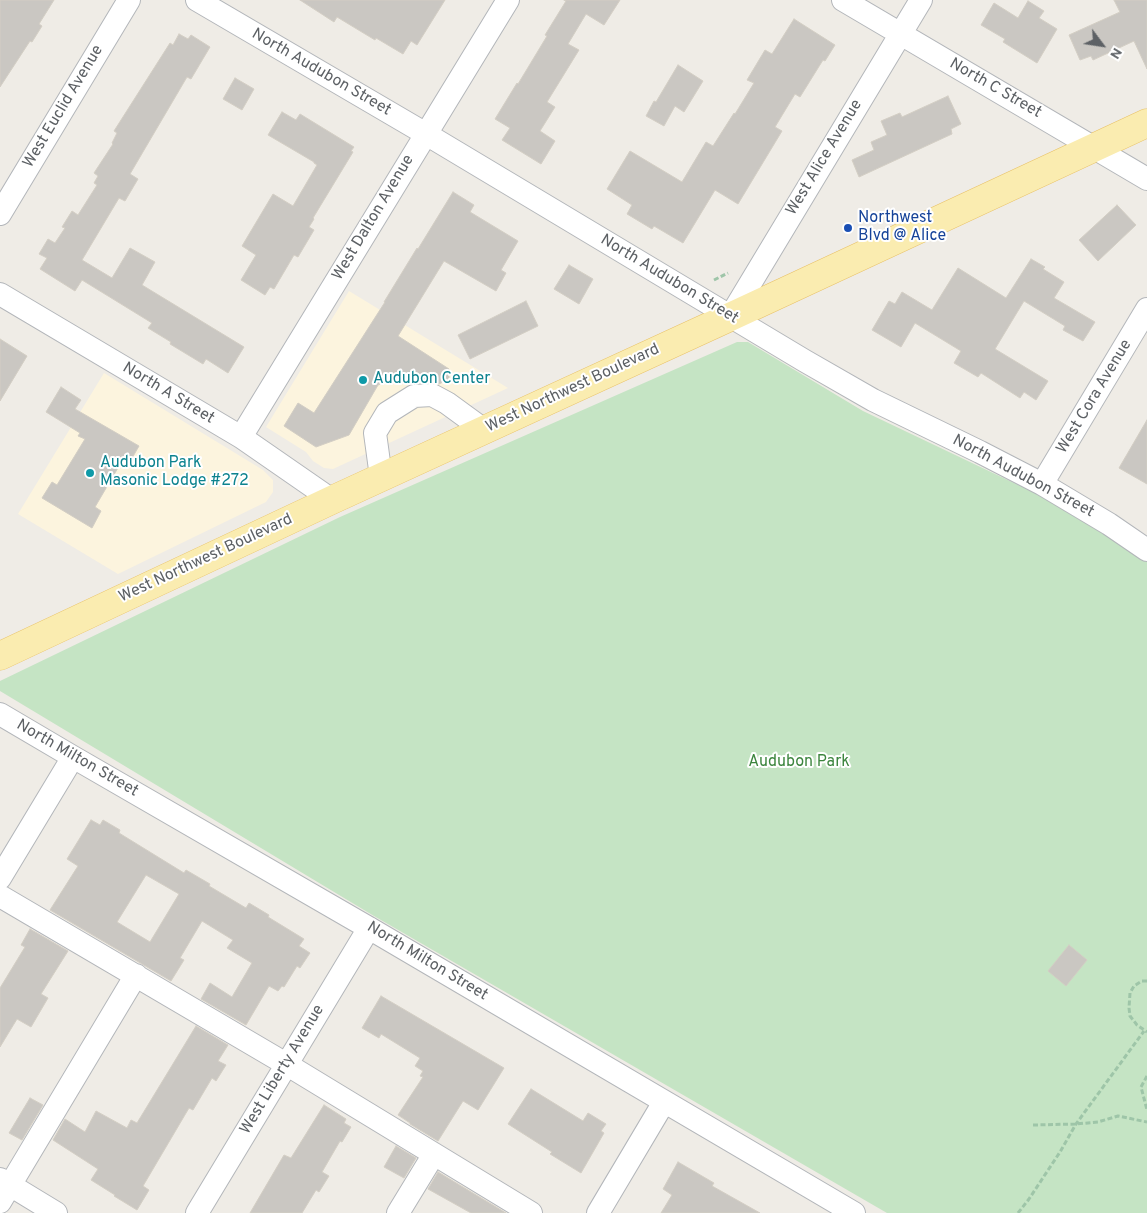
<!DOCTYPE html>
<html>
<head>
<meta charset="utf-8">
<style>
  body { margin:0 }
  #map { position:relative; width:1147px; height:1213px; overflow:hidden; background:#efece6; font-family:Overpass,sans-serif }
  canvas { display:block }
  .north { position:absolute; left:1077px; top:20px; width:50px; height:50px; -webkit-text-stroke:4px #fff; paint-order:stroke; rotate:121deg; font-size:14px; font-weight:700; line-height:20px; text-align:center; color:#5d6165 }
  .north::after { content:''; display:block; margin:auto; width:18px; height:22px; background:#5d6165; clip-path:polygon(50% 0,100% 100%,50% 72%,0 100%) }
</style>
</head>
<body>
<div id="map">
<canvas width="1147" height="1213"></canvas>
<div class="north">N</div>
</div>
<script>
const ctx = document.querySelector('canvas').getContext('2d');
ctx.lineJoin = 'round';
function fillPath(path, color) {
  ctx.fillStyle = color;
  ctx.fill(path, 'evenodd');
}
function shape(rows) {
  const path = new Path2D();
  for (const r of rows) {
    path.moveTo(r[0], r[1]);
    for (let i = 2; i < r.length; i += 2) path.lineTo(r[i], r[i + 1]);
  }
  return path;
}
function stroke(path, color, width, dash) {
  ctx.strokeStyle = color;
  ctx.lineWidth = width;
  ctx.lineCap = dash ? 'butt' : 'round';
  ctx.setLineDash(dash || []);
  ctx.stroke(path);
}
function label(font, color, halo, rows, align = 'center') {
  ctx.font = font + ' Overpass,sans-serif';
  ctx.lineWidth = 4;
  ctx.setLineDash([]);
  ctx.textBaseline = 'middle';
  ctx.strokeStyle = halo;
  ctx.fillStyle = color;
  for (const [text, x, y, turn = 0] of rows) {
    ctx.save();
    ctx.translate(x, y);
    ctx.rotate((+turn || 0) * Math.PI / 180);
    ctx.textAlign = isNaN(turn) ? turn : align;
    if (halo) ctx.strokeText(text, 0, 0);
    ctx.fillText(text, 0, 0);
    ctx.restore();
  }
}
fillPath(shape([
  [349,291,508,388,333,469,324,468,313,461,306,452,266,427],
  [104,373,263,470,273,480,273,492,266,502,118,574,18,514]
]), '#fcf4de');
fillPath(shape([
  [737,342,748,342,863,411,1035,493,1147,560,1147,1213,887,1213,374,916,0,691,0,681,340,517]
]), '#c5e4c4');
const building = shape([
  [0,0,54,0,39,24,42,26,32,42,30,41,0,87,0,0],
  [300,0,445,0,417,45,411,41,403,54,376,38,375,40,337,17,334,22,300,0],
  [564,0,620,0,604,25,586,14,568,44,579,50,547,102,555,107,540,131,555,141,541,164,502,140,510,128,495,119,517,83,518,84,547,36,545,35,566,1,564,0],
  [1114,0,1147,0,1147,69,1134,41,1093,60,1091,56,1080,60,1069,35,1120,12,1114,0],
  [1028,1,1044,11,1039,18,1057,29,1037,63,1003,42,1005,39,981,25,994,3,1018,18,1028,1],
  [794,19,835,45,825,61,823,60,800,97,795,94,775,127,782,131,738,204,715,190,683,243,654,226,652,229,627,214,632,205,607,189,630,151,682,182,706,142,713,146,734,113,735,114,754,83,747,80,765,50,772,54,794,19],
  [179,34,188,39,191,35,210,47,191,79,187,77,130,174,138,179,125,201,119,198,82,260,112,278,130,248,155,262,142,285,244,347,228,373,206,359,203,364,170,344,171,342,148,328,152,323,82,280,75,291,40,269,47,258,39,254,48,239,55,243,65,228,62,227,72,211,78,215,97,185,94,183,98,176,94,173,113,144,112,143,117,133,114,131,170,43,173,45,179,34],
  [678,65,703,81,684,112,675,106,664,126,646,116,654,101,656,102,678,65],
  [235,78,254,89,242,110,223,99,235,78],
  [948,96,961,124,951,129,952,134,859,177,852,160,874,150,871,142,887,135,881,121,900,113,902,117,948,96],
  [282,112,296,120,300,114,354,147,351,151,353,152,313,218,314,219,309,227,314,230,298,257,294,255,274,289,270,287,265,295,241,280,256,255,242,246,273,194,293,206,317,165,314,163,314,162,268,135,282,112],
  [453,192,474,205,470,212,518,241,501,270,506,273,496,291,444,261,398,336,449,369,449,379,439,384,432,382,422,382,405,373,378,385,349,435,316,447,284,426,298,403,314,413,385,302,384,302,417,248,418,249,453,192],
  [1117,205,1136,225,1098,261,1079,240,1117,205],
  [1031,259,1045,267,1043,269,1064,282,1054,298,1095,322,1083,341,1063,330,1065,326,1024,301,995,349,1048,381,1036,400,1024,392,1020,398,981,373,978,377,954,363,961,351,915,323,901,347,872,330,889,301,895,304,902,292,932,310,958,268,1006,298,1031,259],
  [569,265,593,279,579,304,554,289,569,265],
  [526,301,538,326,470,359,458,335,526,301],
  [0,339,27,356,0,401,0,339],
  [61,387,81,400,75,409,139,446,128,465,122,461,95,507,101,511,92,528,42,498,52,482,57,485,85,439,78,436,80,433,46,412,61,387],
  [1147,420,1147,484,1119,468,1147,420],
  [91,820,100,825,103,820,120,830,119,833,184,873,186,870,210,884,209,886,246,908,249,903,269,915,268,917,304,939,299,946,310,953,300,968,297,966,284,987,282,986,278,991,269,986,246,1025,201,999,210,983,232,997,252,963,227,948,233,940,202,921,180,958,184,960,171,981,50,910,78,866,67,859,91,820],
  [146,875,179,894,150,942,117,922,146,875],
  [30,929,68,951,41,994,48,998,31,1027,17,1019,0,1047,0,988,25,947,21,945,30,929],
  [1069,945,1087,960,1066,986,1048,971,1069,945],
  [381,996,504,1068,478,1110,463,1101,438,1141,410,1124,410,1123,398,1115,423,1077,420,1076,423,1071,415,1066,420,1058,381,1034,379,1038,362,1028,381,996],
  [196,1026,228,1045,218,1061,226,1065,216,1081,212,1078,193,1110,189,1108,143,1186,149,1190,137,1210,114,1196,115,1195,91,1180,98,1169,53,1140,65,1119,85,1132,96,1111,127,1128,131,1120,137,1123,196,1026],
  [531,1089,583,1121,588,1113,606,1124,601,1131,604,1133,581,1173,550,1154,552,1152,508,1124,531,1089],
  [30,1098,43,1105,22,1140,9,1133,30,1098],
  [324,1105,346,1119,344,1123,351,1127,342,1142,340,1141,322,1172,329,1176,319,1192,316,1190,302,1213,250,1213,284,1155,291,1158,324,1105],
  [396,1146,416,1158,404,1178,384,1167,396,1146],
  [678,1162,714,1183,712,1186,760,1213,661,1213,672,1195,663,1189,678,1162],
  [438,1172,506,1213,471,1213,428,1189,438,1172]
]);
fillPath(building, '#cac7c2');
stroke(building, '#d3cec4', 1);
const minor = shape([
  [197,0,426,134,805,361,873,400,980,452,1042,484,1109,524,1147,550],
  [843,0,1147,179],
  [0,214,129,0],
  [0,294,241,437,332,500],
  [730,317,921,0],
  [241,437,508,0],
  [381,477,375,433,387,413,414,396,432,395,447,403,484,430],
  [1042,484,1147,309],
  [0,714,73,757,369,928,854,1213],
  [0,878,73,757],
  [0,896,286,1064,531,1213],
  [0,1179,56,1213],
  [0,1202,136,975],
  [197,1213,369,928],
  [398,1213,434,1154],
  [598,1213,664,1102]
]);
const major = shape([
  [0,656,332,500,730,317,1147,123]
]);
stroke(minor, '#b3b6ba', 24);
stroke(major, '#e8c065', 29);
stroke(shape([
  [714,280,728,273],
  [1147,981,1142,981,1134,986,1130,993,1129,1008,1130,1016,1137,1025,1147,1032],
  [1147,1076,1141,1087,1147,1110],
  [1033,1125,1076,1124,1098,1122,1118,1116,1147,1122],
  [1018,1213,1029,1199,1060,1152,1076,1124,1144,1031]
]), '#9ec5a8', 3, [5, 2.5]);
stroke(minor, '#fff', 22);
stroke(major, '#faecb0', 28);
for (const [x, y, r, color] of [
  [848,228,5,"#1a4fb4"],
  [363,380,5,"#0f9aa8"],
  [90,473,5,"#0f9aa8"]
]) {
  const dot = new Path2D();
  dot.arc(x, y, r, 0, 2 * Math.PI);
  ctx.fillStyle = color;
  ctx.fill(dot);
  stroke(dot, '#fff', 2);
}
label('16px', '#5d6165', '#fff', [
  ["North Audubon Street",321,73,30],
  ["North C Street",995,89,30],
  ["West Euclid Avenue",64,107,-59],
  ["West Alice Avenue",825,158,-59],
  ["West Dalton Avenue",374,218,-59],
  ["North Audubon Street",669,280,31],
  ["West Northwest Boulevard",573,389,-25],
  ["North A Street",168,394,31],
  ["West Cora Avenue",1095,397,-59],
  ["North Audubon Street",1023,477,28],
  ["West Northwest Boulevard",206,559,-25],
  ["North Milton Street",77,759,30],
  ["North Milton Street",427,962,31],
  ["West Liberty Avenue",283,1070,-59]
]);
label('16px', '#164399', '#fff', [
  ["Northwest",858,219],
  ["Blvd @ Alice",858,237]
], 'left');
label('16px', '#0d838f', '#fff', [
  ["Audubon Center",373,380],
  ["Audubon Park",100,464],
  ["Masonic Lodge #272",100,482]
], 'left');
label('16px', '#3c853e', '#fff', [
  ["Audubon Park",799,763]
]);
</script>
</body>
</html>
